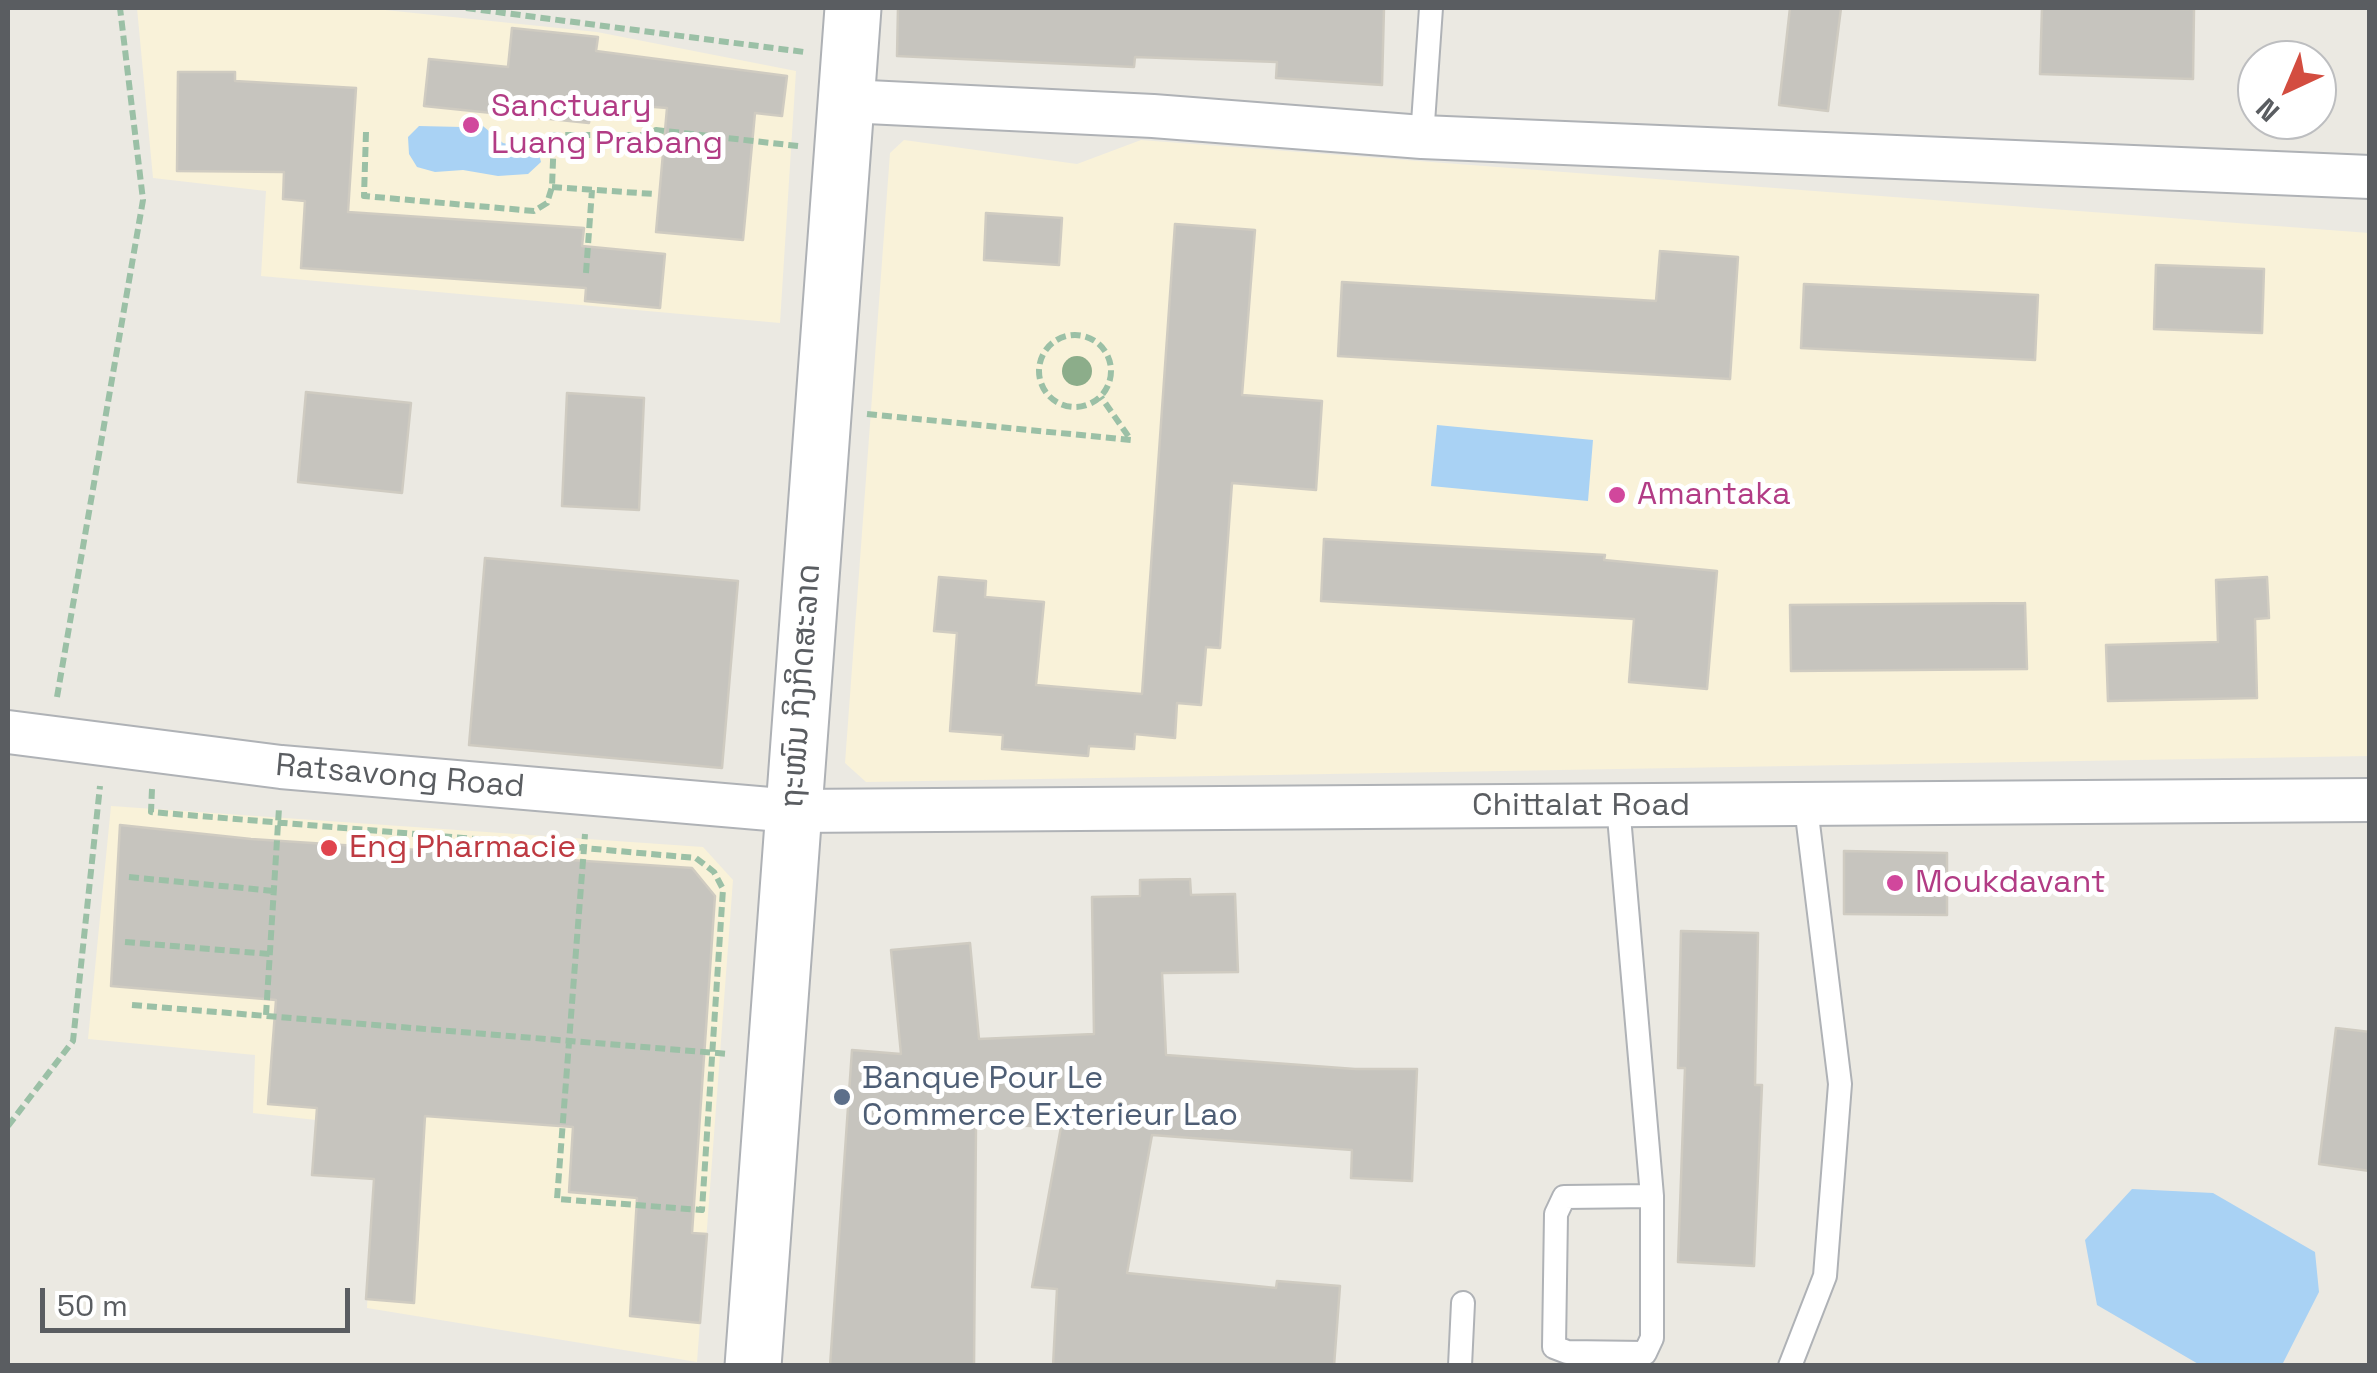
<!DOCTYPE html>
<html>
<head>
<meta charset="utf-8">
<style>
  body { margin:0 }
  #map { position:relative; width:2377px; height:1373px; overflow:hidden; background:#ebe9e2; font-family:"Space Grotesk",sans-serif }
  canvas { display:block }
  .frame { position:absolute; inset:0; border:10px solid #5a5d61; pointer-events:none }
  .north { position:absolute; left:2237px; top:40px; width:100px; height:100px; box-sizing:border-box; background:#fff; border:2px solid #bdbec0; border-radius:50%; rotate:224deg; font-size:28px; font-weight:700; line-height:40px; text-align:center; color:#5a5d61 }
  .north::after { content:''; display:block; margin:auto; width:35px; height:45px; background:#d34d40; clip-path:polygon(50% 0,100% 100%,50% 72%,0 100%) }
  .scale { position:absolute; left:40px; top:1288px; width:310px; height:45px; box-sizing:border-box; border:5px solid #5a5d61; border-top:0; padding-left:12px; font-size:30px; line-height:35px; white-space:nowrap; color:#5a5d61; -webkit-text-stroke:8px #fff; paint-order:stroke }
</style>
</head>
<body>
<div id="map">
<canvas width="2377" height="1373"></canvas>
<div class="frame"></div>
<div class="north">N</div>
<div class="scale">50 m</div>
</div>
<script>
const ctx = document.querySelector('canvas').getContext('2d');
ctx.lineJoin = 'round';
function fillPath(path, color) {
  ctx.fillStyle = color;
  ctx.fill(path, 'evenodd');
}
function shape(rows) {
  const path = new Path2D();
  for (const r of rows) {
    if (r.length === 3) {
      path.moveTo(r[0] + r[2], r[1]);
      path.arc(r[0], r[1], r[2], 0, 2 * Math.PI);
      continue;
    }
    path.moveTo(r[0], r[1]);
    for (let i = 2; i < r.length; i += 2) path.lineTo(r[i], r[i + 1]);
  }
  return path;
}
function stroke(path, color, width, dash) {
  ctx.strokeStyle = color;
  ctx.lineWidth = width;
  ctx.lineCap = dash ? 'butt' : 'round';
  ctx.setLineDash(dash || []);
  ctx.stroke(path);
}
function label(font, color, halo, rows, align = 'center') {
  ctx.font = font + ' "Space Grotesk","Noto Sans Lao",sans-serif';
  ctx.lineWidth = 10;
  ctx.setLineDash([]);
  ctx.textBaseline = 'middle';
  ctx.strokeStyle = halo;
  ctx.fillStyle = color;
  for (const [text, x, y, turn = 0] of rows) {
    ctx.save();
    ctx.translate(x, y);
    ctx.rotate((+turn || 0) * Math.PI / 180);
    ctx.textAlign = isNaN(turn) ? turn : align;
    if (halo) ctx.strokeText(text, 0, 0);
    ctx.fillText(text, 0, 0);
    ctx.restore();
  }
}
fillPath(shape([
  [137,8,366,8,597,32,796,71,780,323,261,276,266,191,153,178],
  [904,140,1077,164,1141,140,2369,233,2369,756,866,782,845,763,890,153],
  [111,806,703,847,733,880,697,1362,367,1308,373,1179,312,1175,316,1120,253,1113,255,1055,88,1039]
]), '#f9f2d9');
fillPath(shape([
  [477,121,503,143,538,150,541,162,528,174,498,176,463,170,435,172,417,167,409,154,408,137,419,126,462,127],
  [1437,425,1593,440,1588,501,1431,486],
  [2132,1189,2213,1193,2315,1252,2319,1292,2282,1365,2200,1365,2097,1305,2085,1240]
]), '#a9d2f4');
const building = shape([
  [898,8,1384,8,1382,85,1276,78,1277,62,1135,57,1134,67,897,56,898,8],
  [1790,8,1841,8,1828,111,1779,105,1790,8],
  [2042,8,2194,9,2193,79,2040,74,2042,8],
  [512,28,598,37,596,51,787,76,782,116,755,113,743,240,656,232,667,108,591,102,589,123,424,106,429,59,508,67,512,28],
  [178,72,235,72,235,81,356,88,348,212,584,228,582,246,665,254,660,308,585,301,586,288,301,268,305,201,283,199,284,172,177,171,178,72],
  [986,213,1062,218,1059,265,984,260,986,213],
  [1175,224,1255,230,1242,395,1322,401,1316,490,1232,483,1220,648,1206,647,1201,705,1177,703,1175,738,1135,734,1134,749,1089,746,1088,756,1002,749,1003,735,950,731,957,633,934,631,939,577,986,581,985,597,1044,602,1036,685,1142,694,1175,224],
  [1660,251,1738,257,1730,379,1338,356,1342,282,1656,301,1660,251],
  [2156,265,2264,269,2262,333,2154,329,2156,265],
  [1804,284,2038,295,2035,360,1801,348,1804,284],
  [306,392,411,403,402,493,298,482,306,392],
  [567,393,644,398,639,510,562,506,567,393],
  [1324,539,1605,555,1604,560,1717,571,1707,689,1629,682,1634,619,1321,601,1324,539],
  [485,558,738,581,722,768,469,745,485,558],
  [2267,577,2269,618,2255,619,2257,698,2108,701,2106,645,2218,642,2216,580,2267,577],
  [2025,603,2027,669,1791,671,1790,605,2025,603],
  [120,825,251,839,692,868,715,896,692,1233,707,1234,700,1323,630,1316,637,1198,569,1192,573,1127,425,1116,414,1303,366,1299,374,1179,312,1175,317,1108,268,1104,276,1000,111,986,120,825],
  [1844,851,1947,853,1947,915,1844,914,1844,851],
  [1190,879,1191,895,1235,894,1238,972,1162,973,1166,1055,1355,1069,1417,1069,1412,1181,1351,1178,1352,1150,1152,1135,1127,1273,1276,1288,1277,1281,1340,1286,1334,1366,1053,1366,1057,1289,1032,1287,1061,1127,976,1124,974,1366,830,1366,852,1050,901,1054,891,950,970,943,979,1039,1094,1034,1092,897,1140,896,1140,880,1190,879],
  [1681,931,1758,933,1755,1085,1762,1085,1754,1266,1678,1262,1685,1068,1678,1068,1681,931],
  [2336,1028,2370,1032,2370,1171,2319,1164,2336,1028]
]);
fillPath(building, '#c6c4be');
stroke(building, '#cfcbc1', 2.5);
const lane = shape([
  [1422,137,1431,8],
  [1618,805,1652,1196,1652,1338,1645,1353,1567,1352,1554,1347,1556,1214,1564,1197,1652,1196],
  [1460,1366,1463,1303],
  [1790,1366,1825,1276,1840,1084,1806,807]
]);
const street = shape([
  [847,101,1153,116,1422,137,2370,177],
  [8,732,281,767,793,811,2370,800]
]);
const secondary = shape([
  [753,1366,853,8]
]);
stroke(lane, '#afb2b6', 26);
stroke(street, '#afb2b6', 46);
stroke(secondary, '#aeb1b5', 59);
stroke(shape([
  [466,8,804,52],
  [366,132,364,196,534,211,547,203,552,187,554,135,646,135,656,130,798,146],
  [552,187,654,194],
  [586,273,592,190],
  [1075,371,36],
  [867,414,1131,440,1101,397],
  [57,697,143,200,120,8],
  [152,789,151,812,584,848,696,858,714,872,723,889,702,1210,557,1199,577,938,584,848,585,834],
  [129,877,274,891],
  [125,942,270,954],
  [132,1005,729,1054],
  [266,1015,279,808],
  [8,1126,73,1041,100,786]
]), '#9bc0a6', 6, [10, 5]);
stroke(lane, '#fff', 22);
stroke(street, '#fff', 42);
stroke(secondary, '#fff', 55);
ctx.fillStyle = '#8cad8a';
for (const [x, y] of [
  [1077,371]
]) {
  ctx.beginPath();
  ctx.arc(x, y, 15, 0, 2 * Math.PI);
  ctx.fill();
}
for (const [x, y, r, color] of [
  [471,125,10,"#d1479c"],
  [1617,495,10,"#d1479c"],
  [329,848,10,"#e0444e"],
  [1895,883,10,"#d1479c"],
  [842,1097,10,"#5c6f8a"]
]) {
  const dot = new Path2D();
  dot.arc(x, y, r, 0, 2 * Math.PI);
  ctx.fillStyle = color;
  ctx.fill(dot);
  stroke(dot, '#fff', 4);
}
label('32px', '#b23c85', '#fff', [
  ["Sanctuary",491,107],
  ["Luang Prabang",491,144],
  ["Amantaka",1637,495],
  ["Moukdavant",1915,883]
], 'left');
label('32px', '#5a5d61', '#fff', [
  ["ຖະໜົນ ກິງກິດສະລາດ",802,686,-86],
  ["Ratsavong Road",400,777,5],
  ["Chittalat Road",1581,806]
]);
label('32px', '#be3a42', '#fff', [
  ["Eng Pharmacie",349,848]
], 'left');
label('32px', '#4e5e75', '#fff', [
  ["Banque Pour Le",862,1079],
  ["Commerce Exterieur Lao",862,1116]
], 'left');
</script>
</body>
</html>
